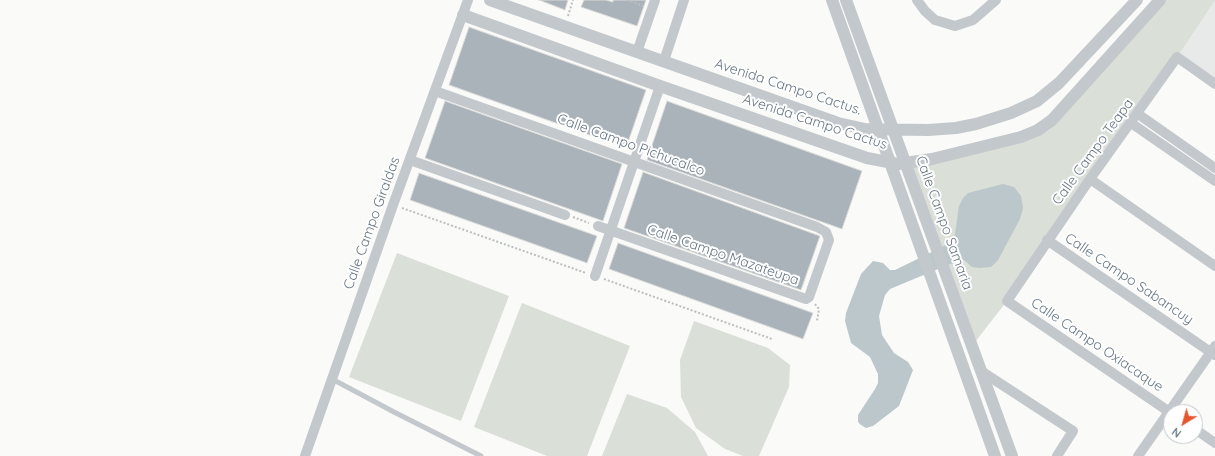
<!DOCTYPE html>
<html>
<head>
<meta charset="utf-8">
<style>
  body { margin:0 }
  #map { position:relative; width:1215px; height:456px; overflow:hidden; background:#fafaf8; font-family:Quicksand,sans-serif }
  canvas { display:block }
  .north { position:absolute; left:1163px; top:404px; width:40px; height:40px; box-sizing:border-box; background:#fff; border:1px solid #c1c8cd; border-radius:50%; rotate:217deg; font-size:11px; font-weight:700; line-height:16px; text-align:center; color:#657683 }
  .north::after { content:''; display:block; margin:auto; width:14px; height:18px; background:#e4572e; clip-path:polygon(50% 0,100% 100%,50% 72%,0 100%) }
</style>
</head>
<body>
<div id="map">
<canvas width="1215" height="456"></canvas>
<div class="north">N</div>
</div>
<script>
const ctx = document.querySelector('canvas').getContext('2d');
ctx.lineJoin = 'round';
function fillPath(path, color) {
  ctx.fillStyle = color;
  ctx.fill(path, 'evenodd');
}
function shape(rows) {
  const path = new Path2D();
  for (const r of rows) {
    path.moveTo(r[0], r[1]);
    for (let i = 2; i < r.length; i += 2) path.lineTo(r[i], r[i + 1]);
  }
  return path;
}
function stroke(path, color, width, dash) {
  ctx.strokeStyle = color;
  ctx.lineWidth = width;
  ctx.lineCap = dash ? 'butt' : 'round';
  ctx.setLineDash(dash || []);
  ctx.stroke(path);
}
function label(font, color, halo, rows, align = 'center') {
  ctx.font = font + ' Quicksand,sans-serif';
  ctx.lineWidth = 4;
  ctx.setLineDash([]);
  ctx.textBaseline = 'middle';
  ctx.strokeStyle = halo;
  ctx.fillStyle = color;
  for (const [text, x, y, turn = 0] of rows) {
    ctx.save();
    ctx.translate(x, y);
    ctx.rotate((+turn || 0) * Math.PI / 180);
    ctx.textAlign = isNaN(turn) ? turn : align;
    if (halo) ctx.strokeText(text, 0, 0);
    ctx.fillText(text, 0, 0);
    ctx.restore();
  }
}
fillPath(shape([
  [1209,0,1215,0,1215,78,1177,52]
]), '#e8e9e9');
fillPath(shape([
  [1160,0,1215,0,1177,57,1007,301,972,346,906,163,1033,133],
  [397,253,509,296,461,421,349,377],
  [522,303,630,346,587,456,547,456,474,427],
  [694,321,768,348,790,365,789,387,759,456,743,456,725,449,696,428,681,397,680,360],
  [627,394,667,408,695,432,708,456,602,456]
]), '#dadfd7');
fillPath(shape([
  [1003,184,1014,187,1021,196,1023,208,1020,219,998,260,991,267,979,268,972,267,964,260,950,264,890,289,885,295,879,316,882,335,894,353,908,362,913,370,899,406,873,426,866,428,861,425,858,422,858,415,875,389,878,383,878,374,870,357,851,343,845,321,846,313,861,274,873,261,883,263,890,270,895,270,942,247,950,242,955,234,959,206,963,198,968,193]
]), '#bbc7cb');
const building = shape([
  [539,0,568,0,565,10,539,0],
  [584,0,606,0,613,2,613,0,646,0,637,26,581,7,584,0],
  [469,27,646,90,626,148,449,85,469,27],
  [445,101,622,164,603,221,425,158,445,101],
  [667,101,862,171,842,229,647,160,667,101],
  [643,172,820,236,801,290,624,228,643,172],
  [419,173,597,236,587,263,410,200,419,173],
  [618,243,813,313,803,339,609,269,618,243]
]);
fillPath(building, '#aab3b9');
stroke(building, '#dcdcda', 1);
stroke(shape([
  [627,0,643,6],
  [568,16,573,0],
  [402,208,586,273],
  [573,217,589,223],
  [604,279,772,339],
  [815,304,819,309,817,321]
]), '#bbbfc2', 2, [2, 2]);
stroke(shape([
  [332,379,394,412,481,456]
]), '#c3c8cc', 5);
stroke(shape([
  [917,0,925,11,935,20,955,26,973,20,996,0],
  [637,52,655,0],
  [664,61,684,0],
  [435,91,817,227,826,232,829,240,809,297,806,299,598,226],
  [1138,114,1215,168],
  [1131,123,1215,181],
  [410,160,565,215],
  [1090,179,1215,266],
  [1047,240,1215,355],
  [595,276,660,86],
  [981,371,1073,431,1057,456],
  [1171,413,1007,301,1090,179,1177,57,1215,84],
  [1195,429,1215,443],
  [305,456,393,205,468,0],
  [1138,456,1215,346]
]), '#c3c8cc', 10);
stroke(shape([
  [490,0,838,123,865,129,928,130,956,128,976,124,1011,113,1037,101,1059,83,1137,0],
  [832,0,995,456],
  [846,0,1012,456],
  [463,15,660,86,867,158,898,164,932,159,1021,137,1038,130,1052,120,1160,0]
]), '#c3c8cc', 12);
label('14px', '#657683', '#fff', [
  ["Avenida Campo Cactus.",788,87,18],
  ["Avenida Campo Cactus",815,122,18],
  ["Calle Campo Pichucalco",631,145,20],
  ["Calle Campo Teapa",1093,152,-54],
  ["Calle Campo Giraldas",372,223,-70],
  ["Calle Campo Samaria",944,223,70],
  ["Calle Campo Mazateupa",723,255,19],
  ["Calle Campo Sabancuy",1129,279,34],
  ["Calle Campo Oxiacaque",1097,345,34]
]);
</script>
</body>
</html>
